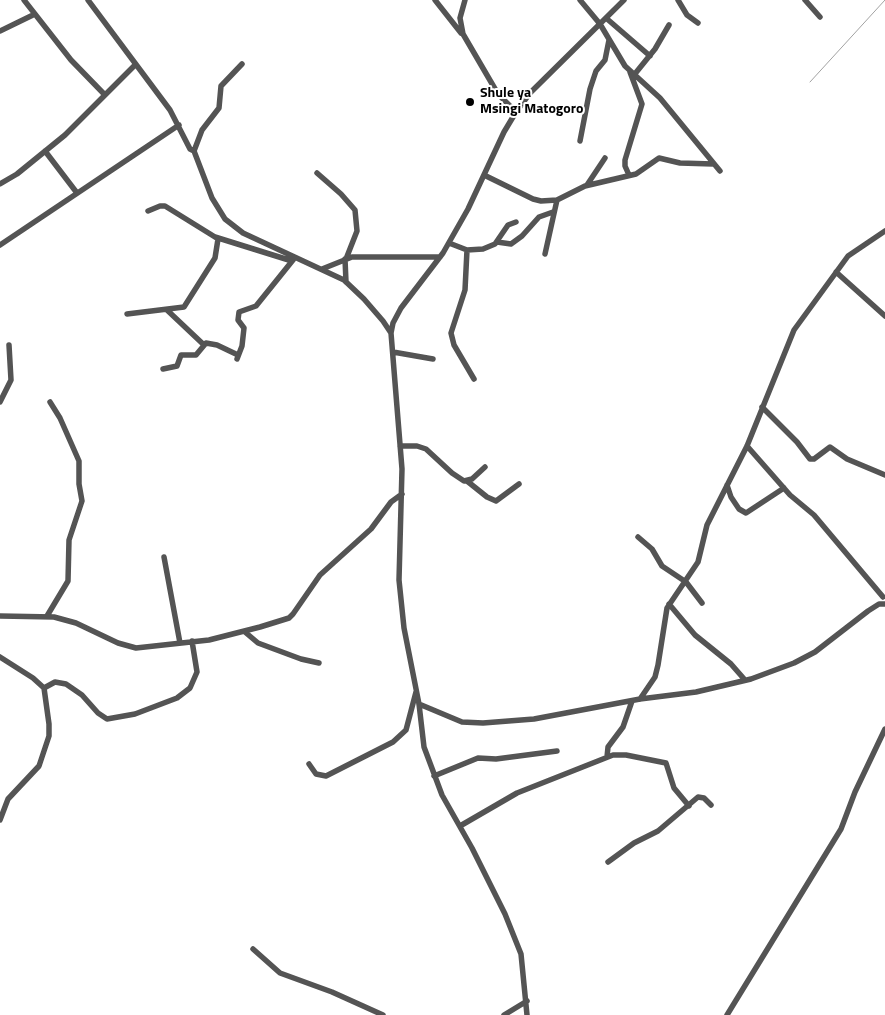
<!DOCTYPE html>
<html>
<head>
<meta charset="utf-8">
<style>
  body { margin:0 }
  canvas { display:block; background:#fff }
</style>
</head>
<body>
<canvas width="885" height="1015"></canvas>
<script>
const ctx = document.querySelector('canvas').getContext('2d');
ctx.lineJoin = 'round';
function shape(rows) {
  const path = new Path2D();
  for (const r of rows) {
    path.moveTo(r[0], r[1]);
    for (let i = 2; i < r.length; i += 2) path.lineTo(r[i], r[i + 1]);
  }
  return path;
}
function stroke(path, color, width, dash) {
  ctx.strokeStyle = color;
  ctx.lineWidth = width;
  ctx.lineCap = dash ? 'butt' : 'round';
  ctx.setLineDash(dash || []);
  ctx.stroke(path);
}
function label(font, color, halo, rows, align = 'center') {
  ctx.font = font + ' "Titillium Web",sans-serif';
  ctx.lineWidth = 4;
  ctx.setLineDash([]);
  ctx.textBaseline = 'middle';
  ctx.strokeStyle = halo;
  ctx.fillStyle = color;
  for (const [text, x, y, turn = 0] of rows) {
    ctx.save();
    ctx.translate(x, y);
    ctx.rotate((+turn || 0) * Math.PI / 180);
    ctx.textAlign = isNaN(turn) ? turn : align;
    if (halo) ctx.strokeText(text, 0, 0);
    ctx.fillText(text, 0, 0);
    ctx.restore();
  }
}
stroke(shape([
  [810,82,885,0]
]), '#a2a2a2', 1);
stroke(shape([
  [24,0,71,60,105,95],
  [88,0,170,110,190,149,194,151,212,198,225,219,243,233,344,280,364,299,383,321,391,333,402,469,399,580,404,628,419,704,424,747,442,795,472,848,505,914,521,954,527,1015],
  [435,0,461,33],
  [465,0,460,18,463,34,498,94,516,112],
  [580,0,600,24,625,66,660,98,720,171],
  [678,0,687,15,698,23],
  [805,0,820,17],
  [606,18,650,56],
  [0,31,35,14],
  [634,75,655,49,669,25],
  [580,141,590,89,596,71,605,60,609,40],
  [45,151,77,193],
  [194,151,202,130,219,108,221,86,242,64],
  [317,173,341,194,355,210,357,231,346,259],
  [484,175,533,199,541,201,557,200,585,186,636,174,659,158,680,163,713,164],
  [629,175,625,166,625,160,642,104,630,72],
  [0,184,17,174,65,135,135,65],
  [587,185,605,158],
  [148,211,160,206,165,206,215,237,292,261],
  [497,242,511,244,522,236,539,217,553,212],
  [449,243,467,250,483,249,495,244,508,225,516,222],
  [0,245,179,125],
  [467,250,465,290,451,333,454,345,474,379],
  [545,254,557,200],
  [345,259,346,282],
  [322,269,352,257,440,257],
  [836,272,885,316],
  [167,310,203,344],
  [127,314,184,307,215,258,218,239],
  [391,333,393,323,401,308,443,253,468,209,504,132,516,112,530,93,624,0],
  [393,352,433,359],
  [237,359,242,346,244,328,238,320,239,312,256,306,293,260],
  [163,369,177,366,181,355,196,355,206,343,217,345,238,355],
  [0,402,11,380,9,345],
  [762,407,797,442,810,459,814,459,830,447,847,459,885,475],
  [400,446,417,446,426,449,452,473,464,481,472,479,485,467],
  [747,446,790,495,814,515,883,597],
  [467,481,487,497,496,501,519,484],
  [727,485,731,497,739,509,746,513,784,488],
  [638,537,652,549,662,566,686,582,702,603],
  [164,557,180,643],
  [669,604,695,635,731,664,745,680],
  [0,616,54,617,76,623,118,643,136,648,209,640,260,627,289,618,293,614,320,575,371,529,391,502,402,494],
  [47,616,68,581,69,540,82,501,79,484,79,461,60,418,50,402],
  [245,632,258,643,301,659,319,663],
  [0,657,33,678,44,688,49,724,49,736,39,766,8,799,0,820],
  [44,688,55,682,66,684,82,695,98,713,107,719,135,714,177,698,190,688,197,672,192,641],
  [640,699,655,677,658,665,667,608,698,562,707,525,747,446,794,330,848,256,885,231],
  [419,704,462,722,483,723,534,719,640,699,696,692,751,679,794,663,815,652,868,611,879,604,885,604],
  [607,757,608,747,623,727,632,701],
  [309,764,316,774,326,776,393,742,406,730,416,692],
  [434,776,478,758,496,759,557,751],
  [460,826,517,793,613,755,626,755,666,763,674,788,689,806],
  [608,862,634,843,658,831,698,797,704,798,711,805],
  [253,949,280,973,332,992,383,1015],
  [504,1015,527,1001],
  [727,1015,841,829,855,792,885,729]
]), '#545454', 5.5);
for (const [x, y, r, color] of [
  [470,102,5,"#000"]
]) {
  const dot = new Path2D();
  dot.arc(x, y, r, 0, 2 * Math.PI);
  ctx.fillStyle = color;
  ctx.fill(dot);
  stroke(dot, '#fff', 2);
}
label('bold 14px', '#000', '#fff', [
  ["Shule ya",480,94],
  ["Msingi Matogoro",480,110]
], 'left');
</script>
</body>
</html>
